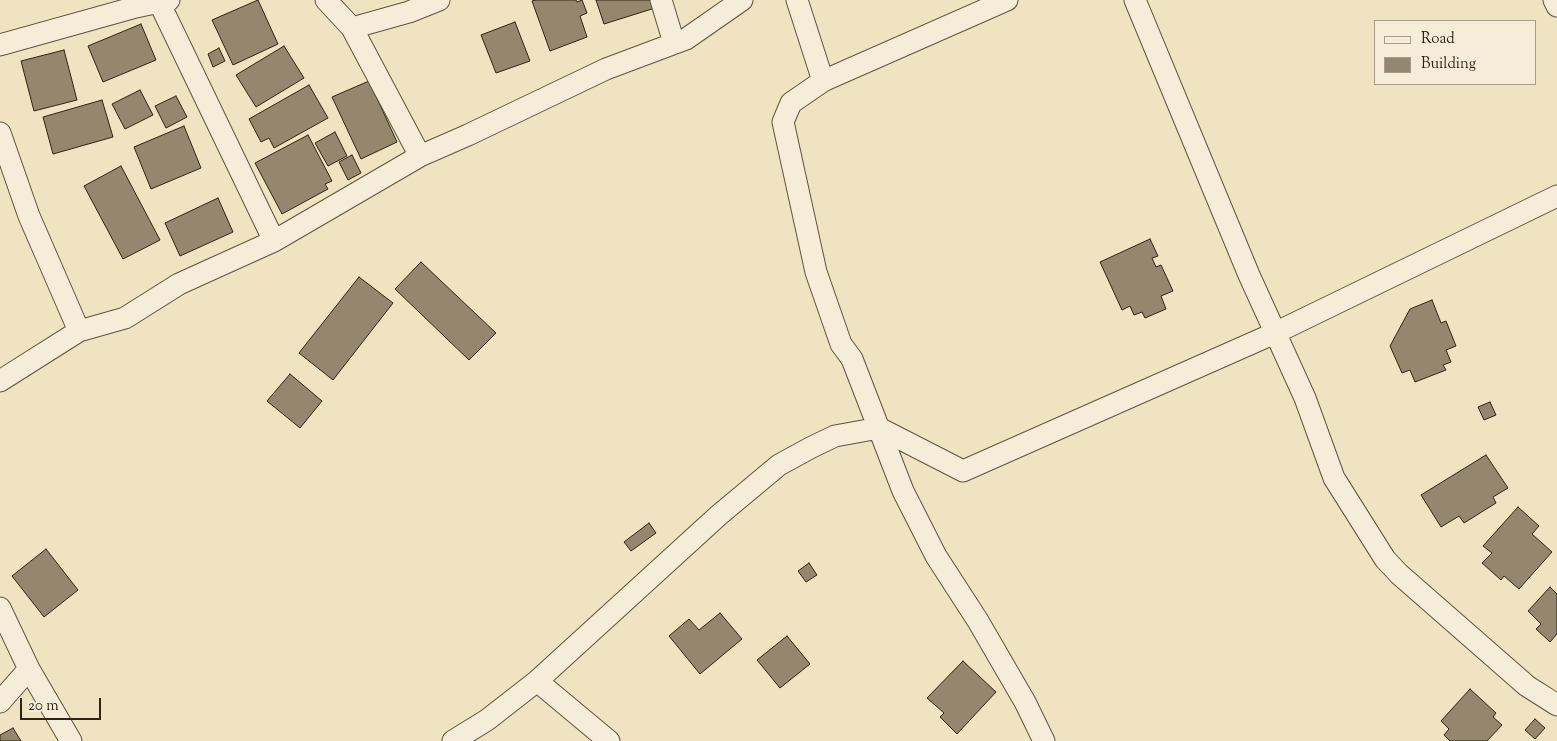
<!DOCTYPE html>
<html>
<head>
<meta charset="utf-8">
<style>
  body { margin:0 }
  #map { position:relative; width:1557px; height:741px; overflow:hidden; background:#f0e3c1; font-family:"Sorts Mill Goudy",serif }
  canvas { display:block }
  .legend { position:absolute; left:1374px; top:20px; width:162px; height:65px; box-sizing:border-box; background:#f5edd7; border:1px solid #a69c89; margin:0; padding:6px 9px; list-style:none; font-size:15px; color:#302313 }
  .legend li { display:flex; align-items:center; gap:10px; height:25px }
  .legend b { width:25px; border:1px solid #a69c89 }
  .scale { position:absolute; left:20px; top:698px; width:81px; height:22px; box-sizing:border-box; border:2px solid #302313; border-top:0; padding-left:6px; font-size:15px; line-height:18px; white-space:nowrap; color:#302313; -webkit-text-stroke:4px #f5edd7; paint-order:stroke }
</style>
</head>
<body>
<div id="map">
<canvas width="1557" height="741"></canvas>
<ul class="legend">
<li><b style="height:6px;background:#f5edd7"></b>Road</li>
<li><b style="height:14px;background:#94876d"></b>Building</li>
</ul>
<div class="scale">20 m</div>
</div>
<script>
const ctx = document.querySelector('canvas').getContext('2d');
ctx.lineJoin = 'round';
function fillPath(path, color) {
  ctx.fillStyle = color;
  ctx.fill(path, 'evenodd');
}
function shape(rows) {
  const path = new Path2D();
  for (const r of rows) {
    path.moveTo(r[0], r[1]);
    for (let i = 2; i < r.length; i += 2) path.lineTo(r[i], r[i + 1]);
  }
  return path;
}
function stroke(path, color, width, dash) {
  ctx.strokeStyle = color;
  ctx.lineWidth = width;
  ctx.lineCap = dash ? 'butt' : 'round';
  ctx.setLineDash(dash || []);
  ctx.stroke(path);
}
const building = shape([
  [258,0,278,44,233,65,212,20,258,0],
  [535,0,576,0,577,2,582,0,587,13,580,16,587,37,550,51,532,1,535,0],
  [596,0,653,0,655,8,604,24,596,0],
  [515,22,530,61,496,73,481,35,515,22],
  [141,24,156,60,103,82,88,46,141,24],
  [284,46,304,78,256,107,236,75,284,46],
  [219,48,225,61,213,67,208,54,219,48],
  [64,50,77,100,34,111,21,61,64,50],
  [369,81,397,142,361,159,332,97,369,81],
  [309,85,328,118,274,148,269,138,261,142,249,119,309,85],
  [140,90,153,115,125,129,112,104,140,90],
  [176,96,187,117,166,128,155,106,176,96],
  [102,100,113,137,53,154,43,117,102,100],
  [184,126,201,168,151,189,134,147,184,126],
  [335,132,347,156,328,166,315,143,335,132],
  [308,135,332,181,325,184,328,189,282,214,255,163,308,135],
  [352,155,361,173,348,180,339,162,352,155],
  [121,166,160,240,123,259,84,186,121,166],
  [218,198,233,232,180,256,165,223,218,198],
  [1150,239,1158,256,1152,258,1156,267,1161,265,1173,291,1161,296,1166,309,1145,318,1142,312,1134,315,1130,306,1122,310,1100,262,1150,239],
  [421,262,496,333,469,360,395,289,421,262],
  [359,277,393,303,333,380,299,353,359,277],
  [1432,300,1441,323,1446,321,1456,346,1446,350,1451,362,1443,365,1446,370,1415,382,1410,370,1402,373,1390,346,1410,309,1432,300],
  [290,374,322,401,300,428,267,401,290,374],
  [1490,402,1496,415,1484,420,1478,407,1490,402],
  [1486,455,1508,488,1493,497,1496,503,1464,523,1459,516,1441,527,1421,495,1486,455],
  [1518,507,1539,526,1532,534,1552,552,1519,589,1504,576,1501,580,1482,563,1492,553,1483,546,1518,507],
  [649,523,656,533,631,551,624,542,649,523],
  [46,549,78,590,44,617,12,576,46,549],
  [809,563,817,575,806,582,798,571,809,563],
  [1550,587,1557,594,1557,634,1550,642,1536,629,1541,624,1528,611,1550,587],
  [720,613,742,639,700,674,669,636,689,619,699,630,720,613],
  [787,636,810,664,780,688,757,660,787,636],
  [963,661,996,692,957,734,940,717,944,713,927,698,963,661],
  [1470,689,1496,713,1493,717,1502,725,1487,741,1450,741,1444,735,1449,729,1441,721,1470,689],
  [1535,719,1545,728,1535,739,1525,730,1535,719],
  [13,728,21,741,0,741,0,735,13,728]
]);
fillPath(building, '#94876d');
stroke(building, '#302313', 1);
const minor = shape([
  [326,0,352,28,420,156],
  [661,0,674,43],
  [797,0,823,81],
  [1007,0,823,81,791,103,783,122,816,272,841,344,852,359,903,491,936,556,978,621,1025,702,1044,741],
  [1135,0,1249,275,1305,398,1334,478,1385,559,1399,574,1527,686,1557,705],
  [1554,0,1557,6],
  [159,2,274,241],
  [352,28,409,12,439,0],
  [0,45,136,7,169,0],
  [0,133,29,216,79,331],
  [0,381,79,331,125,318,179,284,274,241,420,156,468,135,606,69,686,39,742,0],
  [0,608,29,669,71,741],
  [537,681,609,741],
  [0,702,29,669],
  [453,741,487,720,537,681,719,515,779,465,812,447,835,436,879,428,963,471,1275,333,1557,196]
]);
stroke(minor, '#60533e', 23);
stroke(minor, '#f5edd7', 21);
</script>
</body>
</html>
